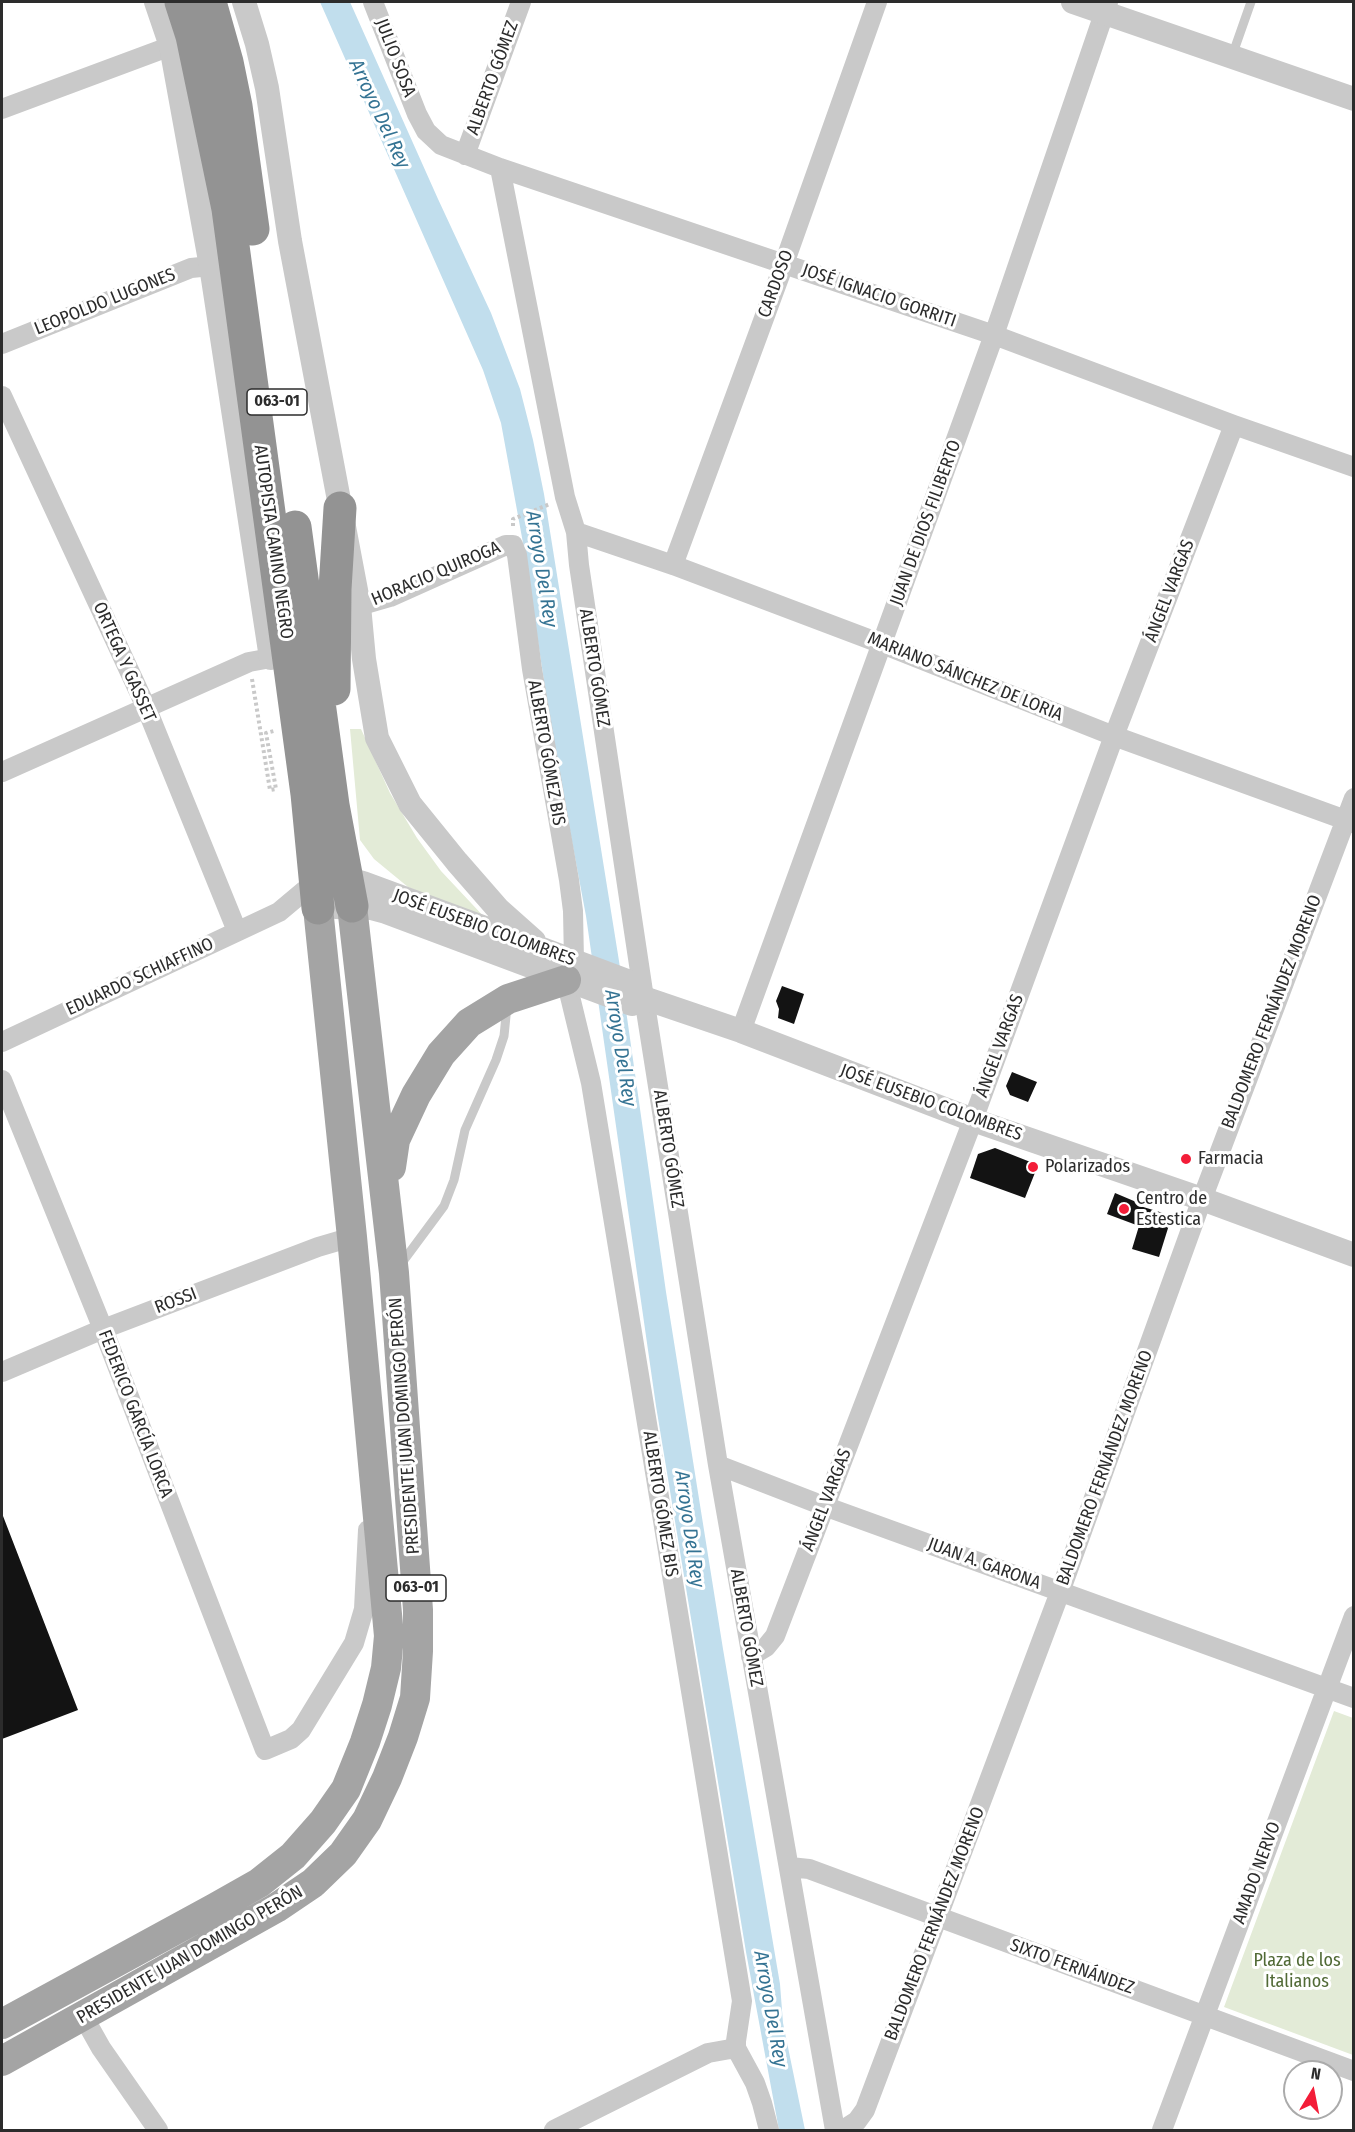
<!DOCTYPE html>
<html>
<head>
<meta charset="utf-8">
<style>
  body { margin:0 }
  #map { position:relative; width:1355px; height:2132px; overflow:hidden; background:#fff; font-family:"Fira Sans Condensed",sans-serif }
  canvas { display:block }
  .frame { position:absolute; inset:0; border:3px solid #2c2c2c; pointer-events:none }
  .north { position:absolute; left:1283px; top:2060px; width:60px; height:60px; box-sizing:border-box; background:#fff; border:2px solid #ababab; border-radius:50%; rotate:10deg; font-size:16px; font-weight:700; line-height:24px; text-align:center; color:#2c2c2c }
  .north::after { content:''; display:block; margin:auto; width:21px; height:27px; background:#f31d38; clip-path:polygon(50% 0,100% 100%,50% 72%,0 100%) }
</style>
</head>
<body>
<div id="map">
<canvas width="1355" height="2132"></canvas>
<div class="frame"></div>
<div class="north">N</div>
</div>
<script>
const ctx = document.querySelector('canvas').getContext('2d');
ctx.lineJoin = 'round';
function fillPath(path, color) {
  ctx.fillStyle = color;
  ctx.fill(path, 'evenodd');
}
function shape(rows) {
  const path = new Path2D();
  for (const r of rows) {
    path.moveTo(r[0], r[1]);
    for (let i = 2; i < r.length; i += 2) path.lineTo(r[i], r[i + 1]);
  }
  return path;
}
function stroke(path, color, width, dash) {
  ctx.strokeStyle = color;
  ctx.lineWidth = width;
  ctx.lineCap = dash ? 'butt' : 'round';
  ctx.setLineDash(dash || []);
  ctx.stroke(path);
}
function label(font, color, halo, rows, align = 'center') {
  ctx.font = font + ' "Fira Sans Condensed",sans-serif';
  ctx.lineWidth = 6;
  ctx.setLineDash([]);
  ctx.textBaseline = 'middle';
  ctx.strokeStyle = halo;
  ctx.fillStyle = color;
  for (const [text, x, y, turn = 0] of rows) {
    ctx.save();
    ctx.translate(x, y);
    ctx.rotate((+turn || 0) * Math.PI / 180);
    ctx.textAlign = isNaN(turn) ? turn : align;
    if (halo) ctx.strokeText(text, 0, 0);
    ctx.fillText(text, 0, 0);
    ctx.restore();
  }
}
fillPath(shape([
  [350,729,361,729,390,793,417,838,441,871,487,920,408,887,374,859,360,840],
  [1334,1711,1353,1718,1353,2055,1224,2007]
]), '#e3ebd7');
fillPath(shape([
  [320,2,350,2,438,199,491,313,520,389,533,440,544,494,619,961,666,1292,723,1649,780,1984,783,2023,805,2130,779,2130,746,1952,656,1406,586,916,553,740,523,543,501,423,483,370]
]), '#c1deed');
fillPath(shape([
  [782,986,804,994,794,1024,778,1018,779,1009,776,1001],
  [1012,1072,1037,1082,1028,1102,1010,1095,1006,1086],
  [995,1148,1038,1165,1025,1198,970,1178,978,1154],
  [1115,1193,1141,1204,1140,1206,1163,1213,1169,1225,1159,1257,1132,1249,1139,1226,1107,1214],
  [3,1516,78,1710,2,1739,2,1517]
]), '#131313');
stroke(shape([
  [513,526,513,519,550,504],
  [252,679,270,790,276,789,266,733,274,731]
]), '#c9c9c9', 4, [3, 3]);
stroke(shape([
  [1232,56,1251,2],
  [401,1264,444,1206,454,1180,465,1130,496,1060,504,1036,507,1006]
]), '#c9c9c9', 9);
stroke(shape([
  [373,2,417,114,426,131,441,145,500,168,994,335,1234,425,1354,467],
  [2,109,171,46],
  [465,155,521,2],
  [500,168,565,497,576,532,579,565,644,998,718,1465,835,2130],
  [2,344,191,268,211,266],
  [2,396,146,707,237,931],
  [576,532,673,565,882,644,1114,736,1354,823],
  [673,565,784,264,877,2],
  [359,606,390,597,506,545,513,545,517,555,532,669,569,880,573,911,574,961],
  [2,772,249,662,271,658],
  [566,980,591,1083,742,2001,736,2041,736,2048,755,2083,762,2103,769,2130],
  [741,1031,994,335,1108,2],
  [2,1042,279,912,316,881],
  [2,1080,103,1329,265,1750,291,1739,301,1730,354,1643,364,1609,368,1530],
  [2,1372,103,1329,318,1247,352,1237],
  [718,1465,824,1506,1354,1698],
  [751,1656,766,1647,775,1636,973,1120,1114,736,1234,425],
  [790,1867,809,1869,1354,2071],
  [83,2016,101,2048,158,2130],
  [554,2130,708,2053,736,2048],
  [843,2130,857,2121,865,2110,1060,1592,1202,1199,1354,798],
  [1162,2130,1354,1616]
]), '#c9c9c9', 20);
stroke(shape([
  [156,2,171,46,211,266,271,658],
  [244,2,257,44,267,88,290,241,359,606,364,659,377,738,410,804,457,862,498,909,534,941],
  [1073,2,1354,99],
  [334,878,345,878,363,883,542,949,627,981,644,998,741,1031,973,1120,1202,1199,1354,1255],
  [336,907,371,908,386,912,632,1004,644,998]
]), '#c9c9c9', 24);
stroke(shape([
  [391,1167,395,1140,416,1095,441,1054,469,1023,508,999,566,980],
  [2,2024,215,1908,259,1883,293,1856,323,1822,346,1789,365,1742,377,1705,386,1668,389,1636,352,1237,318,908],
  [2,2061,276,1908,313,1883,343,1854,367,1820,387,1778,403,1737,415,1698,418,1651,418,1610,394,1273,352,906]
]), '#a4a4a4', 30);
stroke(shape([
  [181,2,192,36,228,209,307,794,318,908],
  [210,2,227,62,236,106,253,229],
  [295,527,333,805,352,906],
  [334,689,335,589,340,508]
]), '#939393', 33);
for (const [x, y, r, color] of [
  [1186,1159,6,"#f31d38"],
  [1033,1167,6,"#f31d38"],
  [1124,1209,6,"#f31d38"]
]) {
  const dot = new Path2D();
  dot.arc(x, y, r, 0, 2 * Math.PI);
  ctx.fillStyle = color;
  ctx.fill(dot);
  stroke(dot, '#fff', 2);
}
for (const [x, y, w] of [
  [277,402,60],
  [416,1588,60]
]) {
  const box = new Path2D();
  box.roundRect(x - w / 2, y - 13, w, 26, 4.5);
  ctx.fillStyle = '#fff';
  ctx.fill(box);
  stroke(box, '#2c2c2c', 1.5);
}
label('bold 16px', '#2c2c2c', null, [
  ["063-01",277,402],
  ["063-01",416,1588]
]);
label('18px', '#2c2c2c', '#fff', [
  ["JULIO SOSA",395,58,69],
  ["ALBERTO GÓMEZ",493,78,-70],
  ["CARDOSO",776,284,-70],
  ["JOSÉ IGNACIO GORRITI",879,296,19],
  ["LEOPOLDO LUGONES",105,302,-22],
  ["JUAN DE DIOS FILIBERTO",926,523,-70],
  ["AUTOPISTA CAMINO NEGRO",273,542,82],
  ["HORACIO QUIROGA",436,574,-23],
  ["ÁNGEL VARGAS",1170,591,-69],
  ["ORTEGA Y GASSET",124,662,66],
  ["ALBERTO GÓMEZ",594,668,81],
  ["MARIANO SÁNCHEZ DE LORIA",965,677,22],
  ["ALBERTO GÓMEZ BIS",546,753,80],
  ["JOSÉ EUSEBIO COLOMBRES",484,928,20],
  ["EDUARDO SCHIAFFINO",140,977,-25],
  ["BALDOMERO FERNÁNDEZ MORENO",1272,1012,-69],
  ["ÁNGEL VARGAS",1000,1046,-70],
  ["JOSÉ EUSEBIO COLOMBRES",931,1103,20],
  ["ALBERTO GÓMEZ",668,1149,81],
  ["ROSSI",176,1301,-21],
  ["FEDERICO GARCÍA LORCA",135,1414,69],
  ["PRESIDENTE JUAN DOMINGO PERÓN",405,1426,-94],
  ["BALDOMERO FERNÁNDEZ MORENO",1105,1468,-70],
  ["ÁNGEL VARGAS",827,1500,-69],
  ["ALBERTO GÓMEZ BIS",660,1504,81],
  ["JUAN A. GARONA",984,1564,20],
  ["ALBERTO GÓMEZ",746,1628,80],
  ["AMADO NERVO",1257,1873,-70],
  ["BALDOMERO FERNÁNDEZ MORENO",935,1924,-69],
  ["PRESIDENTE JUAN DOMINGO PERÓN",190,1955,-30],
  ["SIXTO FERNÁNDEZ",1072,1967,20]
]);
label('18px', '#2c2c2c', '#fff', [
  ["Farmacia",1198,1159],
  ["Polarizados",1045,1167],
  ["Centro de",1136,1199],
  ["Estestica",1136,1220]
], 'left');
label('18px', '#516a36', '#fff', [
  ["Plaza de los",1297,1961],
  ["Italianos",1297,1982]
]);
label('italic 20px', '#347393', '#fff', [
  ["Arroyo Del Rey",379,114,65],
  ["Arroyo Del Rey",541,569,81],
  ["Arroyo Del Rey",620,1048,81],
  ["Arroyo Del Rey",689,1529,82],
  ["Arroyo Del Rey",770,2009,80]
]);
</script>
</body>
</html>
